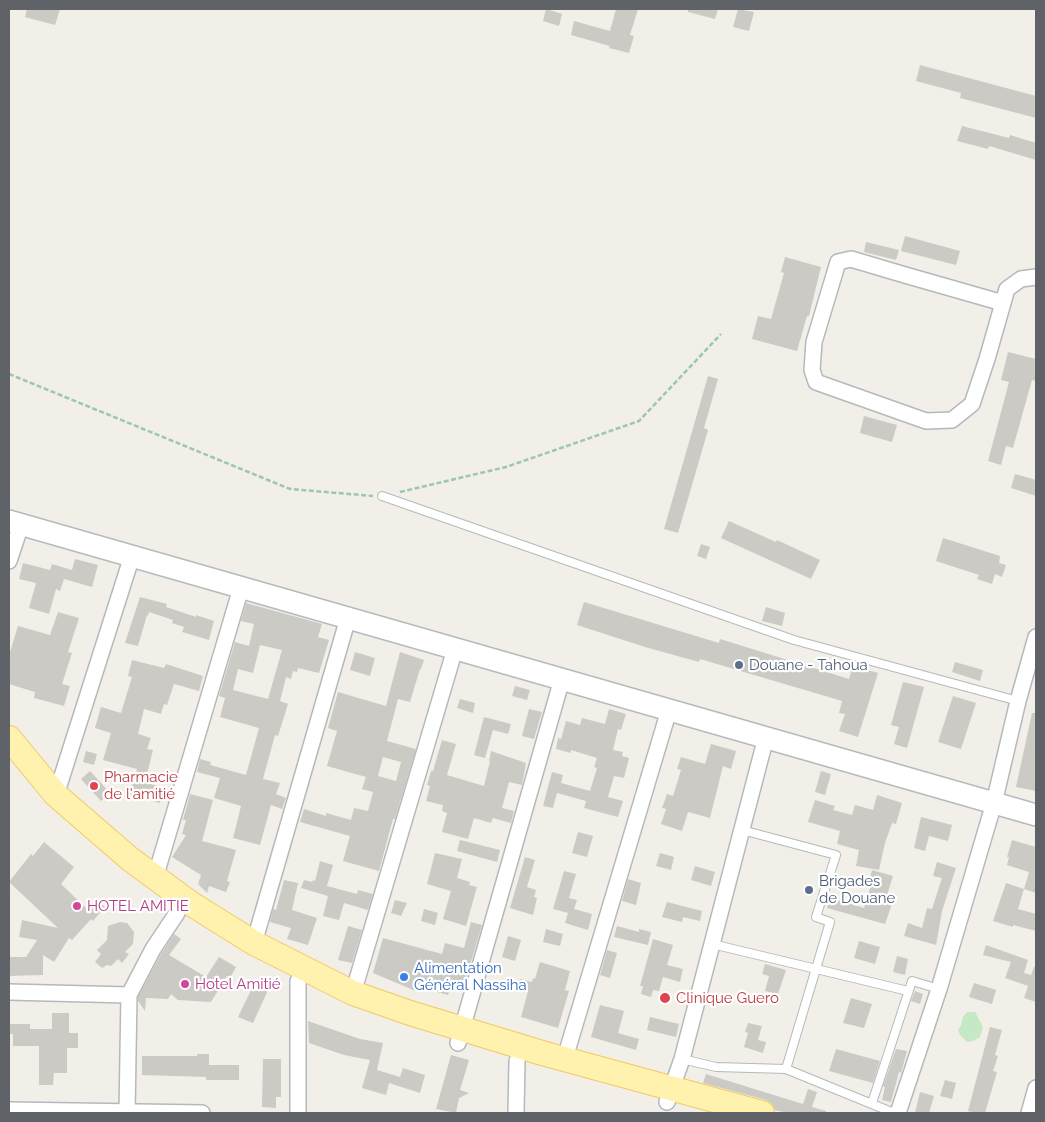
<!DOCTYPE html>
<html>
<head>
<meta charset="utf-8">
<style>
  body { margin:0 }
  #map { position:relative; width:1045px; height:1122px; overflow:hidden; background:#f1efe8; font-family:Raleway,sans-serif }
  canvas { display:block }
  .frame { position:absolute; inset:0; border:10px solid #5f6368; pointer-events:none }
</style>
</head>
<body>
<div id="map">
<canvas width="1045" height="1122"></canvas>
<div class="frame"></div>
</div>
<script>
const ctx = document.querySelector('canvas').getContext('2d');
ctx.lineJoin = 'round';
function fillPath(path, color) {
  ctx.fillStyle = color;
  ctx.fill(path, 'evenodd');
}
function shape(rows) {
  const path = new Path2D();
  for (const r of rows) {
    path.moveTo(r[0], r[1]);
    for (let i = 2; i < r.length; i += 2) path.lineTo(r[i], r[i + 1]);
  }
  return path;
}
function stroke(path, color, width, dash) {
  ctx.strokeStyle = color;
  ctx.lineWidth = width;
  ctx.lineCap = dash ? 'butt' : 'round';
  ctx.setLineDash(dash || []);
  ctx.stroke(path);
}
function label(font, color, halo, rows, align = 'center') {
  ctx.font = font + ' Raleway,sans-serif';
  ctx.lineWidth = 4.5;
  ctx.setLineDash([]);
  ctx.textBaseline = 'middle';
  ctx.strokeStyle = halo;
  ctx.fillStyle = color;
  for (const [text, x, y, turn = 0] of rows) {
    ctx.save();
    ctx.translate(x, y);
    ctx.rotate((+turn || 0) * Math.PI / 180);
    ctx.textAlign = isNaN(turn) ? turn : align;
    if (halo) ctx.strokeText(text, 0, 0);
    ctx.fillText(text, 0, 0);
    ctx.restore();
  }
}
fillPath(shape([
  [967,1012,975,1012,983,1027,980,1037,973,1041,967,1042,960,1035,958,1030,961,1025,963,1017]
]), '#c5e8c5');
fillPath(shape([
  [27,9,60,9,55,25,25,17],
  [546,9,562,14,559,26,543,21],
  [616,9,638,9,630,35,634,36,629,53,609,48,610,46,571,35,574,21,610,31],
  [688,9,718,9,715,19,688,12],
  [738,9,754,12,749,31,733,27],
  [920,65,1036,96,1036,118,960,98,961,93,916,81],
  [962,126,1009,138,1010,135,1036,143,1036,160,989,146,988,149,957,141],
  [905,236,960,251,956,265,901,251],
  [866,242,899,250,896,260,864,252],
  [785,257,821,267,809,316,807,316,797,351,752,339,758,316,771,319,784,273,781,272],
  [1008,352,1036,359,1036,381,1032,380,1013,448,1006,446,1001,465,988,461,1009,382,1001,380],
  [708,376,718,379,704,428,708,430,678,533,664,529],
  [864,416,897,425,892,442,860,433],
  [1015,474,1036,480,1036,496,1011,488],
  [729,521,776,542,777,540,820,560,811,579,721,538],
  [943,538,1000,556,999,563,1006,565,1002,577,995,574,992,584,977,579,979,575,936,561],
  [701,544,710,547,706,559,697,556],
  [75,559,98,565,92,587,64,579,60,591,56,589,49,614,29,608,36,583,19,579,23,563,50,570,52,564,72,570],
  [140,597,167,604,166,607,196,617,196,615,214,621,209,640,182,632,184,627,172,623,173,620,149,612,148,616,147,615,138,646,125,643],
  [584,602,719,643,720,639,849,679,853,666,878,673,858,737,839,731,845,714,839,713,842,701,700,659,699,662,645,647,577,625],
  [246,603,322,624,318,637,329,640,319,673,298,668,297,672,293,671,291,679,286,677,280,701,288,704,278,736,275,735,263,779,280,783,276,794,286,798,282,809,271,805,260,845,233,838,241,806,214,798,220,778,197,772,200,759,211,762,210,765,246,775,259,728,220,717,225,698,219,696,235,642,249,646,254,624,241,621],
  [260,645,282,650,268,699,233,690,238,669,253,673],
  [766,607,785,613,782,626,762,621],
  [58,612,79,618,68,652,72,653,62,684,70,686,64,706,34,698,35,692,9,684,9,655,18,626,50,635],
  [355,652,375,658,370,676,350,670],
  [400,652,424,660,421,669,420,669,410,702,398,699,387,741,416,749,395,819,393,819,379,871,343,861,350,836,300,822,304,809,326,816,326,813,351,820,354,808,368,811,373,792,362,789,366,777,327,766,337,731,328,728,338,692,386,706],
  [383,757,401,762,396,781,378,776],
  [132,660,164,668,166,664,203,676,199,691,174,684,167,705,164,704,161,714,144,709,138,734,151,738,147,749,153,750,145,782,164,788,160,803,129,795,137,769,103,760,111,733,95,728,101,707,121,713,132,677,128,676],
  [955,662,983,670,980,681,952,672],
  [903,682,924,687,907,748,894,744,899,727,891,725],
  [515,686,530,690,527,700,512,696],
  [953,696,976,703,961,749,938,742],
  [460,699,475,703,473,713,457,708],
  [529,709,542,712,534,739,522,736],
  [609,709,626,714,621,730,618,729,613,750,623,752,622,756,629,758,624,778,614,776,608,797,623,801,618,817,584,808,586,801,557,793,553,808,543,806,552,772,563,775,561,783,590,791,597,768,594,767,597,758,571,750,571,753,556,749,558,738,561,739,566,721,580,725,582,718,605,724],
  [1032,713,1036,713,1036,791,1016,787],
  [484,717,511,724,508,734,493,730,485,758,474,755],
  [442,740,456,744,447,775,484,786,490,761,489,761,491,751,526,763,522,785,509,782,502,808,514,811,511,823,493,818,491,823,474,818,468,839,442,832,447,813,442,811,443,805,426,801,430,786,427,785,431,771,433,771],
  [711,744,736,751,731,769,723,766,710,818,688,812,682,831,661,824,666,809,662,808,667,794,673,796,681,770,677,769,681,757,705,764],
  [86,751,97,754,94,765,83,762],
  [90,771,110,793,101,801,81,779],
  [821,771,831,774,825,795,815,792],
  [190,794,213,800,202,841,236,850,227,881,230,882,226,892,209,886,207,893,198,884,201,875,172,857,186,835,182,834,186,820,183,820],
  [877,795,902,803,896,824,892,823,885,843,879,870,856,866,859,850,837,844,840,831,808,822,815,800,835,806,833,810,852,815,855,805,873,810],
  [921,817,952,825,948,841,929,836,925,851,914,848],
  [578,832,593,836,587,857,572,853],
  [460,840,500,850,497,862,457,851],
  [1012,840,1036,847,1036,893,1024,889,1029,872,1007,865,1009,857,1007,857],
  [44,842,74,867,61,884,89,911,98,901,105,907,93,921,91,919,72,940,69,938,54,962,43,955,43,975,9,976,9,957,26,957,37,940,19,937,22,920,58,928,9,882,31,854,33,856],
  [435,853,462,859,457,878,470,882,469,885,477,887,466,926,443,919,451,891,427,884],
  [660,853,674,857,671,870,656,866],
  [525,857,535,860,527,887,536,890,534,897,537,898,533,915,510,908],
  [320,861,333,865,327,886,357,894,358,890,373,894,368,910,344,903,339,920,323,916,328,896,301,888,304,880,312,882,313,880,315,881],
  [937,862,956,868,942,911,936,945,904,936,908,923,922,928,927,908,932,909,942,878,933,876],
  [695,866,715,872,711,886,691,880],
  [872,870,893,876,887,895,894,898,885,924,827,908,830,898,864,908,872,882,869,881],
  [564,871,576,874,569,898,577,900,574,909,592,914,588,930,565,923,568,913,553,909],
  [628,879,641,883,636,905,622,901],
  [284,880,298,883,292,910,317,918,308,945,287,939,291,928,270,922,273,909,276,910],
  [1006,883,1024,889,1018,909,1036,914,1036,931,1013,925,1013,927,993,921],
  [395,900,407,903,401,916,391,913],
  [667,902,702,911,700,921,683,917,682,922,662,917],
  [424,909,438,913,435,925,421,921],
  [120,922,127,923,134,932,133,944,125,952,129,954,122,963,118,959,111,966,107,965,102,968,95,962,101,954,97,950,107,940,108,926],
  [471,922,482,925,464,985,459,991,452,982,448,995,419,987,418,992,373,973,383,938,442,954,445,943,464,948],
  [348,926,362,930,352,963,338,960],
  [617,926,639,932,639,929,651,932,648,945,614,937],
  [546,929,563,934,560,946,543,942],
  [174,934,181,939,169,955,206,977,219,957,236,967,230,978,227,976,211,1002,178,1000,171,994,168,999,146,998,145,1011,138,1001,138,997,161,954],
  [508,936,521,940,515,961,502,957],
  [653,939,673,945,667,965,683,969,680,982,663,977,659,991,653,990,651,997,641,994,643,986,640,986],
  [859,941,880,947,875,964,854,958],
  [986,945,1028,960,1024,973,1031,975,1034,967,1036,967,1036,1002,1024,998,1028,986,1005,978,1011,962,983,955],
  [607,950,617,953,610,978,600,975],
  [897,956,908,959,905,975,893,972],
  [540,962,570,971,565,990,569,991,558,1028,521,1017,528,991,517,988,520,979,532,982,533,978,535,979],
  [765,964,786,970,778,994,765,991,769,976,762,974],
  [974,983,996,990,992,1004,969,997],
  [254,984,268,990,253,1023,238,1017],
  [915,991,923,994,920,1004,911,1001],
  [851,998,872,1004,864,1028,843,1023],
  [600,1005,624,1011,618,1033,639,1039,636,1050,591,1037],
  [52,1013,69,1013,69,1033,78,1033,78,1048,67,1048,67,1073,54,1073,53,1085,39,1085,39,1046,13,1046,13,1034,9,1034,9,1024,30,1024,30,1029,52,1029],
  [650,1017,679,1024,676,1037,647,1030],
  [308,1021,360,1039,383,1043,377,1070,400,1077,403,1068,425,1075,420,1093,389,1083,386,1095,362,1088,370,1060,344,1055,309,1043],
  [748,1023,762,1026,758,1040,766,1042,763,1053,744,1047,748,1033,745,1032],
  [990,1027,1002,1030,995,1055,998,1056,993,1071,997,1072,985,1113,976,1113,968,1111],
  [836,1049,880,1061,873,1083,829,1071],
  [896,1049,907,1051,901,1073,899,1072,891,1102,882,1100,885,1087,883,1086],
  [197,1054,209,1054,209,1065,239,1065,239,1080,206,1080,206,1077,142,1075,142,1056,197,1056],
  [451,1055,469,1060,460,1090,469,1093,459,1098,456,1113,436,1109],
  [263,1059,281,1059,281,1097,276,1097,276,1108,262,1107],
  [706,1074,803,1104,808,1089,817,1092,812,1107,826,1111,826,1113,787,1113,775,1110,772,1104,766,1100,703,1083],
  [945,1080,956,1083,952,1099,940,1096],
  [920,1092,934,1096,929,1113,915,1113]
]), '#cccac5');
const lane = shape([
  [382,496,794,640,1018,701],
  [742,830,836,855,816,917,830,922,786,1069],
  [712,944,908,991],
  [682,1059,716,1067,786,1069,894,1113],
  [872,1103,912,981,939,989]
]);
const street = shape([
  [1003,303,905,275,851,259,838,262,814,342,812,370,816,382,926,421,952,420,972,404,987,359,1007,289,1021,279,1036,277],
  [9,561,21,525],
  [56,795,132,556],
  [155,878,241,588],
  [254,943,348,618],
  [9,992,129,995],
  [353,993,455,649],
  [458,1043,562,679],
  [565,1058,669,710],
  [667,1102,682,1059,766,737],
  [9,1110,202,1113],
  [127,1113,129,995,153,949,177,913],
  [298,1113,298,981],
  [516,1113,517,1061],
  [898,1113,939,989,994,803,1018,701,1036,637],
  [1029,1113,1036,1088]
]);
const secondary = shape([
  [9,521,1036,815]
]);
const primary = shape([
  [9,738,56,795,130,859,190,903,254,943,353,993,410,1013,542,1053,762,1113]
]);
stroke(lane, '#b5b8bc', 10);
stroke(street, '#b5b8bc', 18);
stroke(secondary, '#b6babf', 24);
stroke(primary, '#f2c960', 26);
stroke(shape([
  [9,374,290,489,373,496],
  [400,492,506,467,639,421,721,334]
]), '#9cc7a9', 2.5, [5, 2.5]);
stroke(lane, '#fff', 8);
stroke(street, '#fff', 15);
stroke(secondary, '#fff', 21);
stroke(primary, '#fff2af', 24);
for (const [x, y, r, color] of [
  [739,665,5,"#5c6f8a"],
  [94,786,5,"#e0444e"],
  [809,890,5,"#5c6f8a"],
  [77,906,5,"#d1479c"],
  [404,977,5,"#3f7fe0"],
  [185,984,5,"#d1479c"],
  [665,998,6,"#e0444e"]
]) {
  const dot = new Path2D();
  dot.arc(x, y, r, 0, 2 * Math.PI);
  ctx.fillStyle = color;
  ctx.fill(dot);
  stroke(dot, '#fff', 2);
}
label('15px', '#4e5e75', '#fff', [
  ["Douane - Tahoua",749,665],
  ["Brigades",819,881],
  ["de Douane",819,898]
], 'left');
label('15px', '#be3a42', '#fff', [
  ["Pharmacie",104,777],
  ["de l'amitié",104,794],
  ["Clinique Guero",676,998]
], 'left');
label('15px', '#b23c85', '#fff', [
  ["HOTEL AMITIE",87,906],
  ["Hotel Amitié",195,984]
], 'left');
label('15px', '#366cbe', '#fff', [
  ["Alimentation",414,968],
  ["Général Nassiha",414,985]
], 'left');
</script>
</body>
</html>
